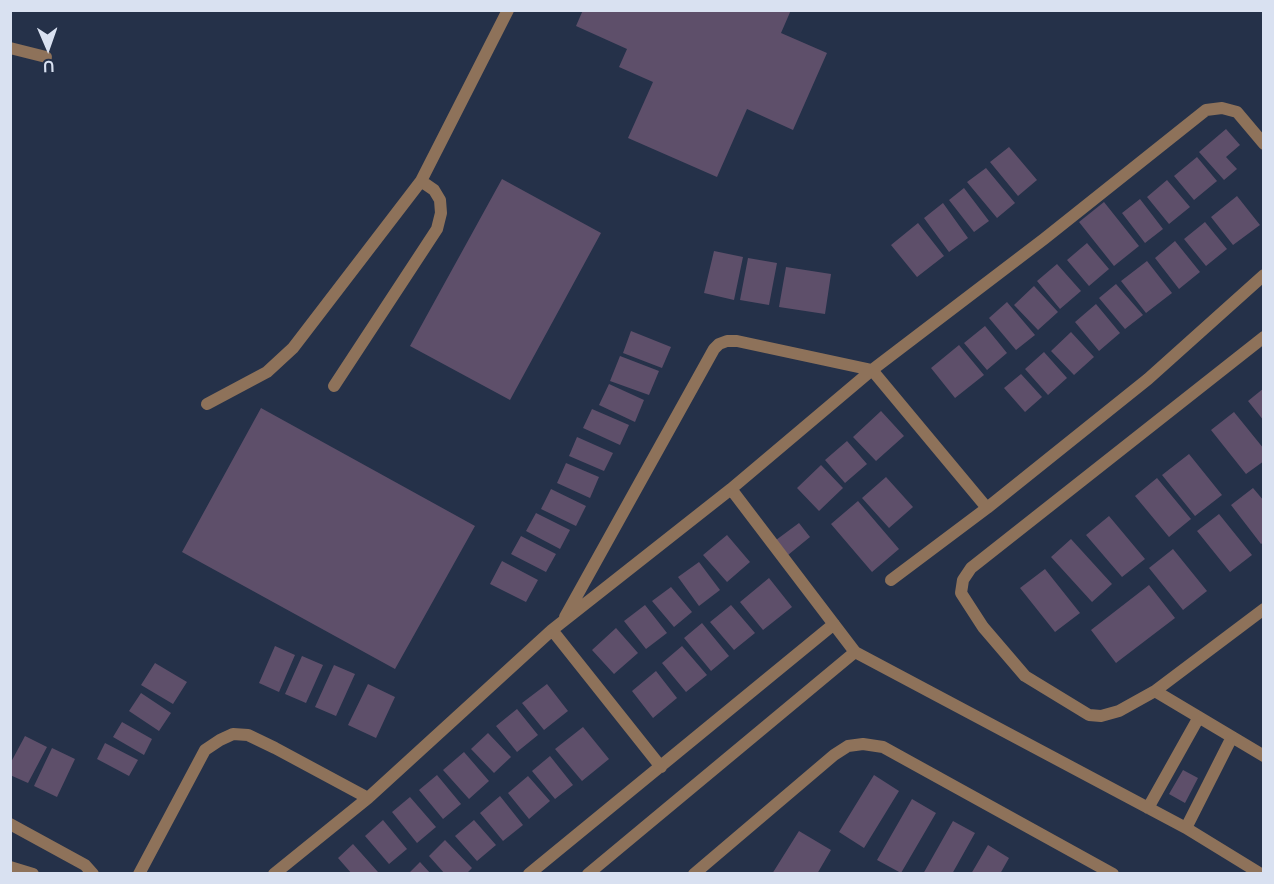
<!DOCTYPE html>
<html>
<head>
<meta charset="utf-8">
<style>
  body { margin:0 }
  #map { position:relative; width:1274px; height:884px; overflow:hidden; background:#253149; font-family:Cabin,sans-serif }
  canvas { display:block }
  .frame { position:absolute; inset:0; border:12px solid #d9e1f1; pointer-events:none }
  .north { position:absolute; left:18px; top:18px; width:60px; height:60px; -webkit-text-stroke:4px #253149; paint-order:stroke; rotate:178deg; font-size:16px; font-weight:700; line-height:24px; text-align:center; color:#d9e1f1 }
  .north::after { content:''; display:block; margin:auto; width:21px; height:27px; background:#d9e1f1; clip-path:polygon(50% 0,100% 100%,50% 72%,0 100%) }
</style>
</head>
<body>
<div id="map">
<canvas width="1274" height="884"></canvas>
<div class="frame"></div>
<div class="north">U</div>
</div>
<script>
const ctx = document.querySelector('canvas').getContext('2d');
ctx.lineJoin = 'round';
function fillPath(path, color) {
  ctx.fillStyle = color;
  ctx.fill(path, 'evenodd');
}
function shape(rows) {
  const path = new Path2D();
  for (const r of rows) {
    path.moveTo(r[0], r[1]);
    for (let i = 2; i < r.length; i += 2) path.lineTo(r[i], r[i + 1]);
  }
  return path;
}
function stroke(path, color, width, dash) {
  ctx.strokeStyle = color;
  ctx.lineWidth = width;
  ctx.lineCap = dash ? 'butt' : 'round';
  ctx.setLineDash(dash || []);
  ctx.stroke(path);
}
fillPath(shape([
  [583,10,791,10,781,33,827,53,793,130,747,109,717,177,628,138,653,82,619,67,627,49,576,26],
  [1226,129,1240,145,1226,157,1237,169,1224,180,1199,152],
  [1009,147,1037,180,1018,196,990,162],
  [1197,157,1217,181,1194,200,1174,176],
  [986,168,1015,203,997,218,967,182],
  [502,179,601,233,510,400,410,346],
  [1167,180,1190,207,1169,224,1147,197],
  [964,188,989,221,974,232,949,200],
  [1237,196,1260,225,1233,245,1211,217],
  [1140,199,1163,229,1145,243,1122,213],
  [1104,202,1139,246,1114,266,1079,222],
  [943,203,968,238,949,252,924,218],
  [1205,222,1227,249,1206,266,1184,239],
  [918,223,944,256,917,277,891,245],
  [1175,241,1200,272,1179,289,1155,258],
  [1087,243,1109,269,1089,286,1067,260],
  [714,251,743,257,734,300,704,293],
  [748,258,777,263,769,305,740,300],
  [1147,261,1172,293,1146,313,1121,281],
  [1057,264,1081,291,1060,309,1037,281],
  [786,267,831,274,825,314,779,307],
  [1116,284,1143,315,1125,329,1099,298],
  [1034,286,1058,312,1038,330,1014,305],
  [1007,302,1035,335,1016,350,989,318],
  [1096,304,1120,333,1099,351,1075,322],
  [985,326,1007,353,987,370,964,343],
  [631,331,671,347,662,368,623,353],
  [1071,332,1094,357,1074,375,1051,351],
  [959,345,984,375,955,398,931,368],
  [1044,352,1067,378,1048,395,1025,369],
  [620,356,659,371,649,395,610,381],
  [1021,374,1042,397,1025,412,1004,388],
  [609,384,644,400,635,422,599,405],
  [1264,388,1264,421,1248,401],
  [261,408,475,526,395,669,182,552],
  [592,409,629,425,620,445,583,428],
  [881,411,904,436,876,461,853,437],
  [1234,412,1264,449,1264,461,1246,474,1211,430],
  [577,437,613,453,604,471,569,456],
  [847,441,867,464,845,483,825,460],
  [1189,454,1222,495,1195,516,1162,475],
  [566,463,599,477,590,498,557,483],
  [821,465,843,488,819,511,797,488],
  [886,477,913,507,889,528,862,498],
  [1157,478,1191,519,1169,537,1135,496],
  [1253,488,1264,501,1264,542,1261,544,1231,505],
  [551,489,586,506,576,526,541,509],
  [858,501,899,549,872,572,831,524],
  [536,513,570,530,560,549,526,531],
  [1219,514,1252,555,1230,572,1197,531],
  [1109,516,1145,559,1122,577,1086,535],
  [799,523,810,537,788,555,776,540],
  [727,535,750,562,727,582,703,555],
  [521,536,556,554,546,572,511,554],
  [1071,539,1112,584,1092,602,1051,557],
  [1173,549,1207,591,1183,610,1149,568],
  [502,561,538,580,526,602,490,584],
  [699,562,720,590,699,606,678,577],
  [1045,569,1080,613,1055,632,1020,588],
  [769,578,792,607,763,630,740,602],
  [1149,585,1175,618,1116,663,1091,630],
  [671,587,692,612,674,627,652,601],
  [645,605,667,633,646,649,624,621],
  [731,605,755,633,734,650,710,622],
  [702,623,729,656,711,671,684,638],
  [616,628,638,653,614,674,592,650],
  [275,646,295,655,279,692,259,683],
  [682,646,707,675,686,692,662,663],
  [302,656,323,665,306,703,285,694],
  [155,663,187,682,173,704,141,685],
  [334,665,355,674,336,716,315,707],
  [656,671,677,698,653,718,632,691],
  [368,684,395,697,376,738,348,725],
  [547,684,568,711,544,730,522,703],
  [141,693,171,713,159,731,129,711],
  [517,709,538,735,517,752,496,726],
  [122,722,152,739,144,755,113,737],
  [583,727,609,759,582,781,555,749],
  [488,733,511,757,494,773,471,749],
  [25,736,47,747,28,783,10,775,10,764],
  [105,743,138,760,129,776,97,759],
  [52,748,75,759,57,797,34,786],
  [464,752,489,781,469,799,443,770],
  [550,756,573,785,555,799,532,771],
  [1183,770,1198,778,1185,803,1169,794],
  [437,775,461,804,443,819,419,790],
  [874,775,899,791,864,848,839,832],
  [528,776,550,801,529,819,508,793],
  [500,796,523,825,503,841,480,813],
  [410,797,436,827,417,843,392,812],
  [912,799,936,813,901,873,877,860],
  [383,820,407,849,389,864,365,836],
  [474,820,496,845,477,861,455,836],
  [953,821,975,833,952,874,923,874],
  [799,831,831,850,817,874,772,874],
  [445,840,472,868,466,874,445,874,429,856],
  [353,844,378,872,375,874,352,874,338,858],
  [988,845,1009,858,1000,874,971,874],
  [420,862,431,874,408,874]
]), '#5e4f6a');
stroke(shape([
  [10,48,46,57],
  [334,386,437,229,441,213,440,200,434,190,421,181],
  [207,404,267,372,293,348,421,181,508,10]
]), '#8e725a', 12);
stroke(shape([
  [1264,337,971,568,963,580,961,593,983,627,1025,676,1089,715,1101,716,1119,711,1155,691,1264,609],
  [731,489,855,652,1186,828,1261,874],
  [891,580,987,508,1148,379,1264,275],
  [565,617,714,349,719,344,727,341,737,341,872,370,987,508],
  [552,630,661,767],
  [1155,691,1264,756],
  [1148,808,1199,717],
  [10,824,85,865,93,874],
  [1186,828,1232,737],
  [10,867,33,874],
  [139,874,205,750,220,740,233,734,248,735,275,748,368,798],
  [274,874,368,798,552,630,731,489,872,370,1044,239,1206,110,1222,108,1237,112,1264,144],
  [529,874,834,624],
  [588,874,855,652],
  [694,874,834,755,848,746,863,744,883,747,1113,874]
]), '#8e725a', 12);
</script>
</body>
</html>
